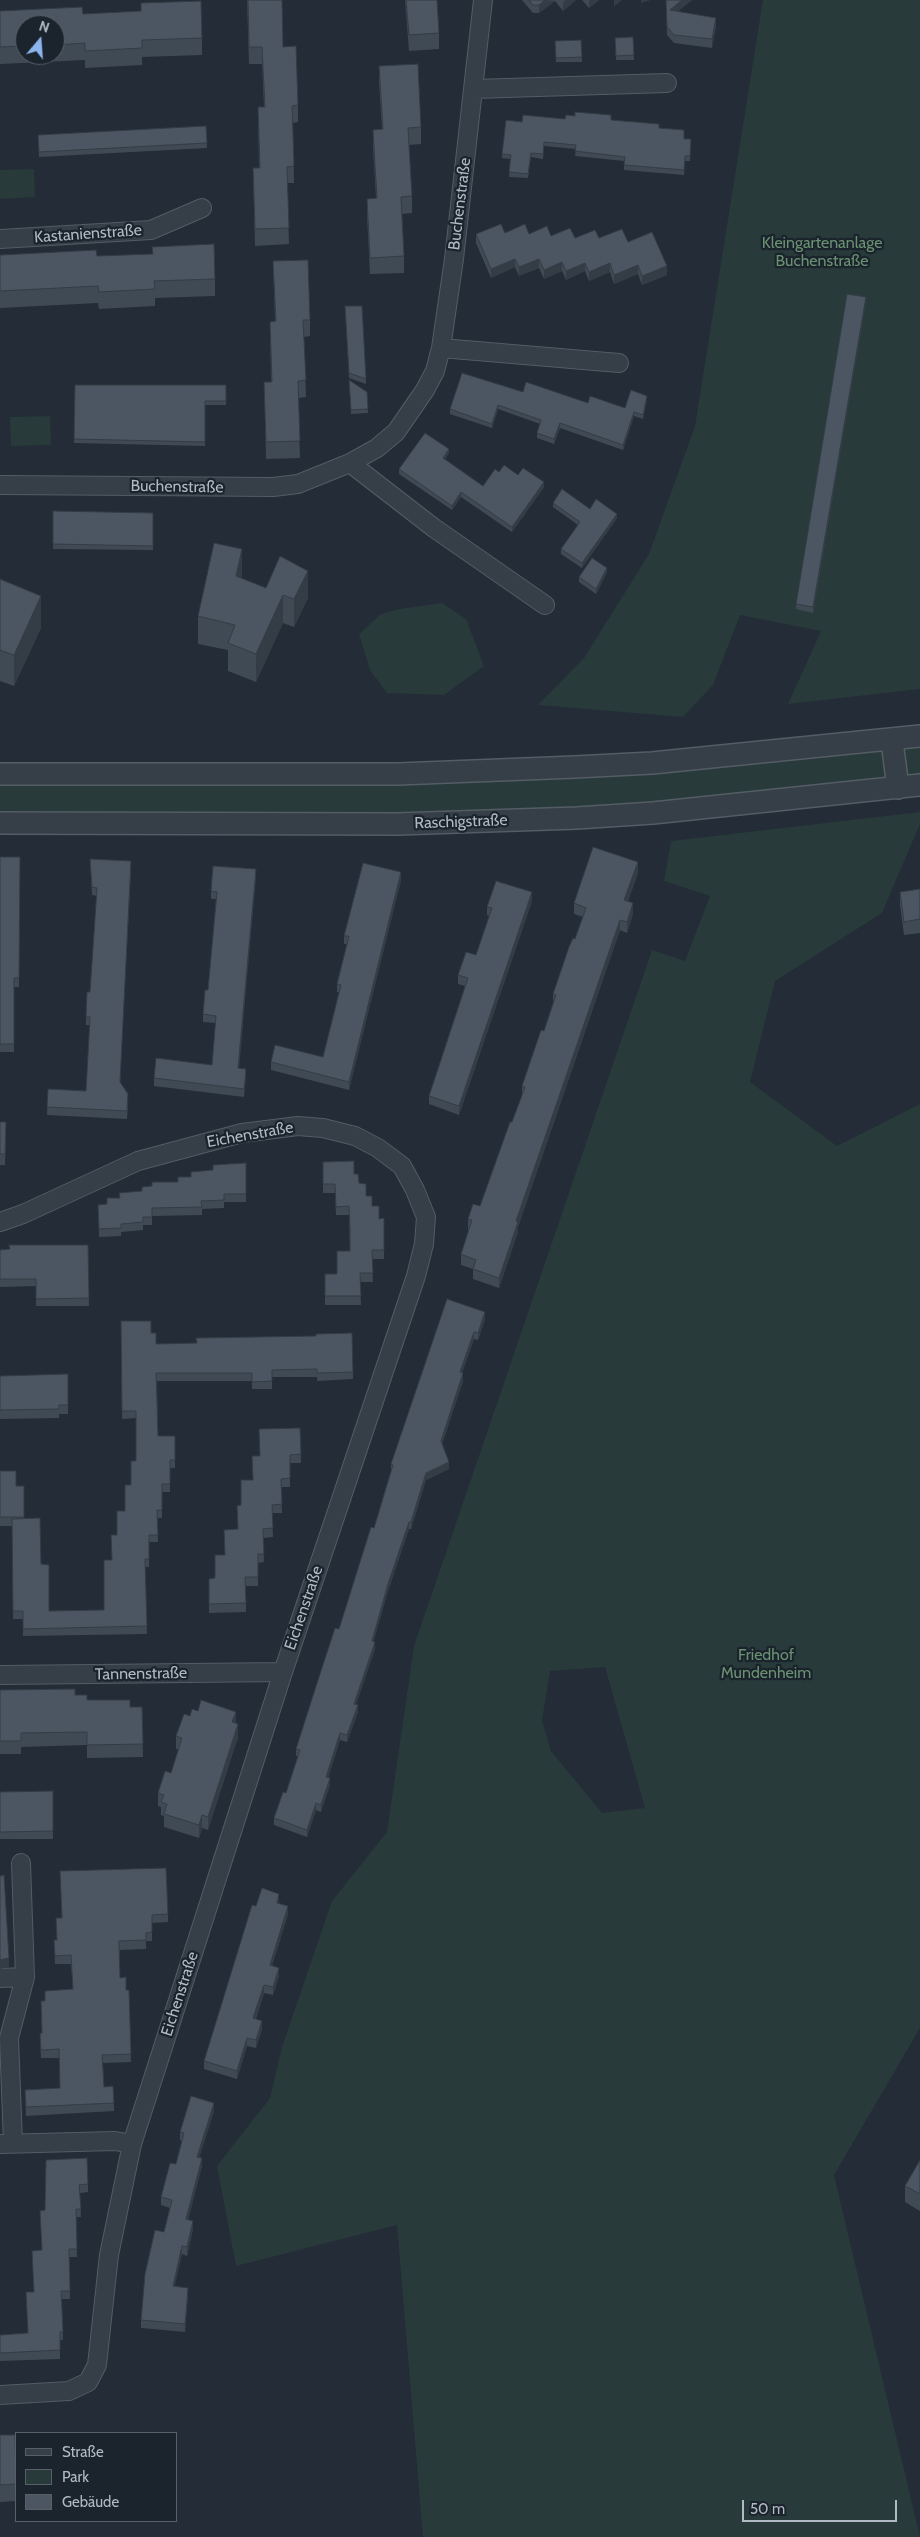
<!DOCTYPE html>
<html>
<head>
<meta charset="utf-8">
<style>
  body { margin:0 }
  #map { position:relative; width:920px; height:2537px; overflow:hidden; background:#232c37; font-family:Cabin,sans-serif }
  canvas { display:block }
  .legend { position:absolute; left:15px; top:2432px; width:162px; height:90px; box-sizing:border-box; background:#1b232c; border:1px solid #575f69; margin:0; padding:6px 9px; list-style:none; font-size:15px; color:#b1b9c4 }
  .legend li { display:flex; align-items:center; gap:10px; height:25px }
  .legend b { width:25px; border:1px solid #575f69 }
  .north { position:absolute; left:15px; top:15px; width:50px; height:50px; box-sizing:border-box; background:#1b232c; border:1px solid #575f69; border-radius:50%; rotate:18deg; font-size:14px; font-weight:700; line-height:20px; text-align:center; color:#b1b9c4 }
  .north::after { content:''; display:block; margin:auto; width:18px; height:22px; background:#8cb5ee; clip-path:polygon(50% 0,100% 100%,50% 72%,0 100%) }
  .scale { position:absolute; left:742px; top:2500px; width:155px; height:22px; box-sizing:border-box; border:2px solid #b1b9c4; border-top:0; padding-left:6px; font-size:15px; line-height:18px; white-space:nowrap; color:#b1b9c4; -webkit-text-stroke:4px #1b232c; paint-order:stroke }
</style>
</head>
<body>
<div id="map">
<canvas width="920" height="2537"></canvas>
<ul class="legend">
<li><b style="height:6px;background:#363e47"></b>Straße</li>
<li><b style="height:14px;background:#283a3a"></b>Park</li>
<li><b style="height:14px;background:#4b5662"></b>Gebäude</li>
</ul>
<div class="north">N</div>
<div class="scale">50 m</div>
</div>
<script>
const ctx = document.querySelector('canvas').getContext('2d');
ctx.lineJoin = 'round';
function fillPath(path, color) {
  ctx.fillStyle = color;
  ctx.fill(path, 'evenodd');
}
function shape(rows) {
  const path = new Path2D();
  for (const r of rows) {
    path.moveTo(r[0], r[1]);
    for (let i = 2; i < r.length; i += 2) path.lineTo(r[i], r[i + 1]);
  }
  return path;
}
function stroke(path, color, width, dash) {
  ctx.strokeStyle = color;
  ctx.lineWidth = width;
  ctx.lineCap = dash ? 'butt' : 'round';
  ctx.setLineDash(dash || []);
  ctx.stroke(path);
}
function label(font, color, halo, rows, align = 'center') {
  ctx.font = font + ' Cabin,sans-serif';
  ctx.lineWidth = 4.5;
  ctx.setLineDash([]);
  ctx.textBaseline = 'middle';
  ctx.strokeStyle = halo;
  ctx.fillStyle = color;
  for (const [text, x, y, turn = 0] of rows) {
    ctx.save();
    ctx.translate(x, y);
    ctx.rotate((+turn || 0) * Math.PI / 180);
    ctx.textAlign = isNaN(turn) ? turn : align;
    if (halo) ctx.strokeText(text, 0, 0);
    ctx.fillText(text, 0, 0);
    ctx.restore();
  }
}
fillPath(shape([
  [763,0,920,0,920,689,788,704,821,631,740,615,713,685,683,717,538,705,584,658,649,554,695,426],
  [34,169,35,197,0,199,0,170],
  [50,416,51,445,11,446,10,417],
  [442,603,466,619,484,666,444,695,387,693,370,670,359,634,381,614,399,609],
  [920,736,920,785,653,813,0,823,0,774,398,774],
  [920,812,920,824,882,913,775,981,750,1082,837,1146,920,1104,920,2028,834,2175,920,2537,423,2537,397,2225,236,2266,217,2166,270,2098,282,2047,332,1901,387,1832,414,1646,652,950,685,961,710,896,664,881,671,841],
  [605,1667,645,1808,602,1813,551,1751,542,1721,550,1671]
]), '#283a3a');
const minor = shape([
  [474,89,667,83],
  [0,239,151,230,202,208],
  [441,348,619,363],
  [350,463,434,528,545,605],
  [0,485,273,487,298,484,350,463,377,448,396,432,425,390,435,371,441,348,454,259,483,0],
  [0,1222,23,1214,138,1161,242,1133,298,1126,323,1128,355,1136,378,1148,402,1166,415,1190,426,1217,424,1244,416,1276,283,1672,132,2144,109,2255,97,2365,88,2382,69,2391,0,2395],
  [0,1675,283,1672],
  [0,1978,25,1977],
  [13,2143,9,2038,25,1977,21,1863],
  [0,2144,115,2141,132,2144]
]);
const tertiary = shape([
  [892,741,898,788],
  [0,774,398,774,575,767,652,763,920,736],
  [0,823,398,824,577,818,653,813,920,785]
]);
stroke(minor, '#545c65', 20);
stroke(tertiary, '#545c65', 24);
stroke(minor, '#363e47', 18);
stroke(tertiary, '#363e47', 21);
fillPath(shape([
  [247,0,282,0,283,47,298,105,298,122,293,123,294,183,287,183,289,244,255,246,253,168,259,168,258,107,264,107,262,64,249,64],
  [405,0,437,0,439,33,439,49,409,51],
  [522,0,576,0,563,11,555,1,539,13,533,13],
  [582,0,599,0,589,8],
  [666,0,692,0,678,11,716,26,712,48,674,43,667,35],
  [0,11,83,14,202,38,202,55,142,57,142,65,85,68,85,60,0,64],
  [25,25,55,25,55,55,25,55],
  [633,37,634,60,616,60,615,38],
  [581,40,582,62,556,62,555,41],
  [379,66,421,127,421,144,409,145,412,196,412,213,402,214,404,256,404,273,370,274,367,216,367,199,376,198,373,147,373,130,382,129,379,83],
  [565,119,611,120,659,128,684,139,691,144,690,161,685,161,684,175,624,170,624,161,575,156,576,149,544,146,543,159,531,157,528,178,509,177,510,159,502,158,502,154,522,122],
  [206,126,207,148,39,157,38,135],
  [505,233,529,234,575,238,599,238,628,242,667,275,642,285,638,274,614,284,610,272,589,281,585,271,566,280,562,271,544,279,539,268,519,276,515,267,491,278,476,243,476,234],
  [0,255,97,256,215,279,215,296,155,298,155,306,99,309,98,303,0,308],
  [273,261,310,320,310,336,304,337,306,397,298,398,300,458,266,459,264,382,271,382,270,322,275,321],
  [866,302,813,613,796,609,796,604],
  [345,306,362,306,366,384,349,378],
  [349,380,367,392,368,413,351,414],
  [75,385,226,385,226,405,205,405,205,446,74,443],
  [523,392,588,403,625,408,647,400,643,419,634,416,623,450,560,428,554,444,537,438,537,433,540,424,498,409,492,428,450,414,450,409],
  [449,453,445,459,483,486,499,472,518,475,544,487,512,532,461,497,452,510,399,474,399,469],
  [553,503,590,509,617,518,582,568,561,554,561,549,578,525,553,507],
  [53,511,153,513,153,550,53,549],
  [607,572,596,594,579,582,579,577],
  [242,576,241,578,266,588,308,598,294,627,283,623,256,682,228,671,228,650,198,644,198,616],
  [0,579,41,628,14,686,0,681],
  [0,857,20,857,19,987,14,987,14,1052,0,1052],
  [90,859,131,869,120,1083,128,1103,127,1119,47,1115,48,1089,86,1091,90,1025,86,1025,86,1017,90,992,97,896,92,895],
  [638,873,628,901,633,914,627,933,620,930,518,1227,518,1232,499,1288,473,1279,473,1269,461,1265,461,1254,469,1230,468,1230,468,1219,480,1206,512,1122,522,1096,522,1086,544,1031,553,1003,553,994,575,939,583,917,574,914,574,903],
  [256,876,239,1068,246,1077,244,1097,154,1086,154,1078,212,1065,216,1023,203,1022,203,1014,208,990,216,899,211,899,211,891],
  [401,880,349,1090,271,1070,271,1062,323,1057,339,992,337,992,337,984,347,944,344,944,344,936],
  [920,889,920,933,904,935,900,905,900,892],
  [532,901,459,1115,429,1104,429,1096,465,986,458,984,458,975,476,955,489,916,487,915,487,907],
  [0,1122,6,1134,5,1165,0,1165],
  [323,1162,354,1174,379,1219,384,1218,384,1259,372,1259,373,1282,360,1282,361,1305,325,1305,325,1274,337,1274,350,1251,349,1215,336,1215,335,1193,323,1193],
  [119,1193,246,1194,246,1202,224,1202,224,1208,202,1209,202,1215,152,1216,152,1225,143,1225,143,1230,121,1232,121,1236,99,1237,98,1205,107,1204,120,1198],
  [88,1245,89,1306,36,1306,36,1286,0,1287,0,1250],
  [447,1299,485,1319,478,1340,474,1339,462,1373,463,1381,442,1444,449,1469,426,1480,411,1529,409,1529,388,1591,373,1641,375,1649,356,1704,358,1712,347,1742,340,1740,328,1778,330,1785,321,1812,316,1810,307,1837,274,1825,274,1818,286,1793,298,1756,296,1756,296,1749,339,1629,374,1528,391,1470,391,1464],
  [121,1321,151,1333,156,1344,353,1372,353,1379,317,1381,317,1377,272,1377,272,1389,252,1389,252,1381,157,1381,158,1436,175,1460,175,1468,170,1468,170,1492,162,1492,162,1518,157,1518,158,1542,149,1542,149,1567,145,1567,147,1634,23,1636,23,1619,13,1619,12,1526,0,1526,0,1471,16,1486,24,1486,24,1519,41,1564,49,1611,104,1610,112,1560,117,1535,125,1511,136,1461,136,1418,122,1419],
  [68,1374,68,1414,59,1414,59,1418,0,1419,0,1376],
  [300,1428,301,1463,290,1463,290,1487,281,1487,282,1513,272,1513,273,1537,263,1538,264,1562,258,1563,258,1586,246,1586,246,1612,209,1613,209,1579,215,1578,225,1555,238,1529,241,1505,253,1480,260,1456],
  [0,1690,75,1695,87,1700,130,1707,142,1707,143,1757,87,1758,87,1745,21,1747,21,1754,0,1754],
  [190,1716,236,1723,238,1737,208,1830,202,1828,199,1838,164,1827,164,1816,161,1815,161,1807,158,1806,158,1793,171,1773,179,1750,176,1749,176,1736],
  [53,1791,53,1839,0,1839,0,1792],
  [279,1902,279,1903,288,1914,272,1966,279,1976,273,1995,264,1993,256,2019,262,2029,256,2048,247,2046,237,2079,204,2069,204,2061,256,1906],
  [168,1914,168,1922,152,1923,152,1941,146,1941,146,1949,119,1950,120,1978,126,1990,129,1990,131,2062,103,2063,104,2087,114,2103,114,2111,26,2116,25,2090,60,2088,59,2058,41,2058,40,2042,40,2034,42,2033,41,2001,45,2001,45,1991,73,1990,71,1964,55,1964,54,1940,57,1940,56,1918],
  [214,2111,199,2158,202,2166,188,2220,193,2229,187,2256,182,2254,174,2286,188,2296,185,2332,141,2328,141,2320,164,2232,170,2208,161,2205,161,2197,176,2164,182,2141,180,2140,180,2132],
  [46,2160,88,2184,88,2192,80,2193,81,2217,76,2217,77,2257,69,2257,70,2299,62,2299,63,2340,60,2340,60,2359,0,2361,0,2335,28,2334,34,2292,42,2250,40,2211,45,2210],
  [920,2160,920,2211,905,2202,905,2186],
  [0,2435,16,2473,16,2501,0,2502]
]), '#404a54');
fillPath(shape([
  [545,0,555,1,539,13,539,5],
  [566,0,576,0,563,11,563,2],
  [589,0,599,0,589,8],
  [614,0,622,0,614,7],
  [641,0,651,0,641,3],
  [682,0,692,0,670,18,670,10],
  [716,18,716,26,712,48,712,39],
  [515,259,515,267,491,278,491,269],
  [539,259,539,268,519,276,519,267],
  [562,262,562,271,544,279,544,270],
  [585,263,585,271,566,280,566,271],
  [610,263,610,272,589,281,589,272],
  [638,265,638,274,614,284,614,275],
  [667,266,667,275,642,285,642,276],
  [866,297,866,302,813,613,813,607],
  [647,396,647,400,643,419,643,415],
  [498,405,498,409,492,428,492,424],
  [634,412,634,416,623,450,623,445],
  [560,423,560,428,554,444,554,439],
  [449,449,449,453,443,462,443,458],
  [544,482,544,487,512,532,512,527],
  [461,492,461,497,452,510,452,506],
  [617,514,617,518,582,568,582,563],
  [242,549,242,576,236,603,236,576],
  [607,568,607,572,596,594,596,589],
  [308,571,308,598,294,627,294,599],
  [283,595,283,623,256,682,256,654],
  [41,596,41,628,14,686,14,655],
  [638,862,638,873,624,911,624,900],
  [256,869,256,876,238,1076,238,1068],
  [401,872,401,880,349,1090,349,1082],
  [532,892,532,901,459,1115,459,1106],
  [633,903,633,914,627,933,627,922],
  [620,920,620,930,518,1227,518,1232,499,1288,499,1278,516,1221],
  [246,1069,246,1077,244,1097,244,1089],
  [485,1312,485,1319,478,1340,478,1333],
  [474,1332,474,1339,460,1379,460,1372],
  [463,1373,463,1381,441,1448,441,1441],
  [449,1462,449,1469,426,1480,411,1529,411,1522,426,1473],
  [409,1522,409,1529,388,1591,372,1648,372,1641,388,1584],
  [375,1642,375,1649,354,1711,354,1704],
  [358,1705,358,1712,347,1742,347,1735],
  [236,1712,236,1725,232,1722],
  [238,1724,238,1737,208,1830,208,1817],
  [340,1733,340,1740,326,1784,326,1777],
  [330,1778,330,1785,321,1812,321,1805],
  [316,1803,316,1810,307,1837,307,1830],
  [202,1815,202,1828,199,1838,199,1825],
  [279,1894,279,1902,277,1911,277,1903],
  [288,1906,288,1914,270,1973,270,1965],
  [9,1958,9,1967,0,1969,0,1960],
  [279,1968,279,1976,273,1995,273,1987],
  [264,1985,264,1993,253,2026,253,2018],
  [262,2021,262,2029,256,2048,256,2040],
  [247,2038,247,2046,237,2079,237,2071],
  [214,2103,214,2111,197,2165,197,2157],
  [202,2158,202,2166,186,2227,186,2219],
  [193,2221,193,2229,187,2256,187,2247],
  [182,2246,182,2254,173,2294,173,2286],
  [188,2288,188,2296,185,2332,185,2324]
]), '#343c45');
const building = shape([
  [248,0,282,0,283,47,296,46,298,105,292,106,294,166,287,167,289,228,255,229,253,168,260,168,258,107,265,107,262,47,249,47,248,0],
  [406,0,437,0,439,33,409,35,406,0],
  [529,0,545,0,539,5,533,5,529,0],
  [666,0,682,0,670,10,716,18,712,39,674,35,667,27,666,0],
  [201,1,202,38,142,40,142,48,85,51,85,43,55,45,55,25,25,25,25,46,0,47,0,11,82,7,83,14,141,11,141,3,201,1],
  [633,37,634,55,616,56,615,38,633,37],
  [581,40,582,57,556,58,555,41,581,40],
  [418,64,421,127,408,128,412,196,401,197,404,256,370,258,367,199,377,198,373,130,383,129,379,66,418,64],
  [575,112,611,115,611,120,659,124,659,128,684,130,684,139,691,139,690,156,685,156,684,170,624,165,625,157,575,151,576,145,544,142,543,154,531,153,528,174,509,172,511,155,502,154,506,120,522,122,523,115,565,119,566,115,575,116,575,112],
  [206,126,207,143,39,152,38,135,206,126],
  [501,224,505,233,525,224,529,234,547,226,551,236,570,228,575,238,595,230,599,238,622,229,628,242,652,232,667,266,642,276,638,265,614,275,610,263,589,272,585,263,566,271,562,262,544,270,539,259,519,267,515,259,491,269,476,234,501,224],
  [214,244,215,279,154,281,155,289,99,292,98,286,0,291,0,255,96,250,97,256,153,254,152,247,214,244],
  [308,260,310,320,303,320,306,380,298,381,300,441,266,442,264,382,272,382,270,322,276,321,273,261,308,260],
  [847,294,866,297,813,607,796,604,847,294],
  [345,306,362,306,366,379,349,373,345,306],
  [462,373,523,392,526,382,588,403,590,396,625,408,631,390,647,396,643,415,634,412,623,445,560,423,554,439,537,433,541,420,498,405,492,424,450,409,462,373],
  [349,380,367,392,368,409,351,410,349,380],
  [75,385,226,385,226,401,205,401,205,442,74,439,75,385],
  [425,433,449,449,443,458,483,486,495,469,499,472,504,465,518,475,523,468,544,482,512,527,461,492,452,506,399,469,425,433],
  [562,489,590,509,596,499,617,514,582,563,561,549,580,522,553,503,562,489],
  [53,511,153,513,153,546,53,544,53,511],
  [214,543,242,549,236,576,266,588,280,556,308,571,294,599,283,595,256,654,228,643,235,625,198,616,214,543],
  [592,558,607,568,596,589,579,577,592,558],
  [0,579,41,596,14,655,0,650,0,579],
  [593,847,638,862,624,900,633,903,627,922,620,920,516,1221,518,1222,499,1278,473,1269,476,1260,461,1254,472,1220,468,1219,473,1204,480,1206,510,1122,512,1122,525,1087,522,1086,541,1030,544,1031,556,995,553,994,569,947,573,938,575,939,586,908,574,903,593,847],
  [0,857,20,857,19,978,14,978,14,1044,0,1044,0,857],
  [90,859,131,861,120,1082,128,1094,127,1111,47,1107,48,1089,86,1091,90,1017,86,1017,87,992,90,992,97,888,92,887,90,859],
  [363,863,401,872,349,1082,271,1062,275,1045,323,1057,341,985,337,984,349,936,344,936,363,863],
  [213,866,256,869,238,1068,246,1069,244,1089,154,1078,156,1058,212,1065,216,1016,203,1014,205,990,208,990,217,892,211,891,213,866],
  [496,881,532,892,459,1106,429,1096,468,978,458,975,466,952,476,955,492,908,487,907,496,881],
  [920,889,920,919,904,922,900,892,920,889],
  [0,1122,6,1122,5,1154,0,1154,0,1122],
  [354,1161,354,1174,358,1174,359,1183,366,1184,366,1196,372,1196,372,1206,379,1206,379,1219,384,1218,384,1250,372,1250,373,1273,360,1273,361,1296,325,1296,325,1274,337,1274,337,1251,350,1251,350,1229,349,1206,336,1207,335,1184,323,1184,323,1162,354,1161],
  [246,1163,246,1194,224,1194,224,1200,201,1201,202,1207,152,1208,152,1217,143,1217,143,1222,121,1224,121,1228,99,1229,98,1205,107,1204,107,1198,120,1198,119,1193,142,1191,142,1187,152,1186,152,1182,178,1182,178,1177,191,1177,191,1172,213,1170,213,1165,246,1163],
  [9,1245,88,1245,89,1298,36,1299,36,1279,0,1279,0,1250,10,1249,9,1245],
  [447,1299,485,1312,478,1333,474,1332,460,1372,463,1373,441,1441,449,1462,426,1473,411,1522,409,1522,388,1584,372,1641,375,1642,354,1704,358,1705,347,1735,340,1733,326,1777,330,1778,321,1805,316,1803,307,1830,274,1818,283,1792,286,1793,300,1750,296,1749,318,1680,335,1628,339,1629,371,1527,374,1528,393,1465,391,1464,447,1299],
  [121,1321,151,1321,151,1333,156,1333,156,1344,197,1343,196,1338,316,1336,316,1334,352,1333,353,1372,317,1373,317,1369,272,1370,272,1381,252,1382,252,1373,156,1373,158,1436,175,1436,175,1460,170,1460,170,1484,162,1484,162,1510,157,1510,158,1535,149,1535,149,1559,145,1559,147,1626,23,1629,23,1611,13,1611,12,1519,40,1518,41,1564,49,1565,49,1611,104,1610,104,1560,112,1560,111,1535,117,1535,117,1511,125,1511,125,1485,131,1485,131,1461,136,1461,136,1411,122,1411,121,1321],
  [68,1374,68,1405,59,1405,59,1409,0,1410,0,1376,68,1374],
  [300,1428,301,1454,290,1455,290,1478,281,1479,282,1504,272,1505,273,1528,263,1529,264,1554,258,1554,258,1577,245,1577,246,1603,209,1604,209,1579,215,1578,215,1555,225,1555,224,1530,238,1529,237,1506,241,1505,241,1480,253,1480,252,1456,260,1456,259,1429,300,1428],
  [0,1471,16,1471,16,1486,24,1486,24,1517,0,1517,0,1471],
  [75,1689,75,1695,87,1695,87,1700,130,1700,130,1707,142,1707,143,1744,87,1745,87,1732,21,1733,21,1741,0,1741,0,1690,75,1689],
  [201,1700,236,1712,232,1722,238,1724,208,1817,202,1815,199,1825,164,1814,167,1804,161,1802,164,1795,158,1793,165,1771,171,1773,182,1738,176,1736,184,1714,190,1716,192,1709,198,1711,201,1700],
  [53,1791,53,1831,0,1832,0,1792,53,1791],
  [166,1868,168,1914,152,1915,152,1932,146,1933,146,1940,119,1941,120,1978,126,1977,126,1990,129,1990,131,2054,102,2055,104,2087,113,2086,114,2103,26,2107,25,2090,60,2088,59,2049,41,2050,40,2034,42,2033,41,2001,45,2001,45,1991,73,1989,71,1955,55,1956,54,1940,57,1940,56,1918,62,1918,60,1871,166,1868],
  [4,1875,9,1958,0,1960,0,1876,4,1875],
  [262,1888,279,1894,277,1903,288,1906,270,1965,279,1968,273,1987,264,1985,253,2018,262,2021,256,2040,247,2038,237,2071,204,2061,252,1905,256,1906,262,1888],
  [191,2096,214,2103,197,2157,202,2158,186,2219,193,2221,187,2247,182,2246,173,2286,188,2288,185,2324,141,2320,145,2274,155,2230,164,2232,172,2200,161,2197,170,2163,176,2164,184,2133,180,2132,191,2096],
  [87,2158,88,2184,79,2185,81,2209,76,2209,77,2249,69,2249,70,2291,61,2291,63,2332,60,2332,60,2350,0,2353,0,2335,28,2333,26,2292,34,2292,32,2251,42,2250,40,2211,45,2210,46,2160,87,2158],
  [920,2160,920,2194,905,2186,920,2160],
  [0,2435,15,2435,16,2484,0,2485,0,2435]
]);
fillPath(building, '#4b5662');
stroke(building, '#343c45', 1);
label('16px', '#b1b9c4', '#1b232c', [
  ["Buchenstraße",460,204,-83],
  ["Kastanienstraße",88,234,-4],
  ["Buchenstraße",177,487,1],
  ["Raschigstraße",461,822,-2],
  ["Eichenstraße",250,1135,-10],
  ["Eichenstraße",304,1608,-71],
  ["Tannenstraße",141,1674,-1],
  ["Eichenstraße",180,1994,-72]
]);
label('16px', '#6a9272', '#1b232c', [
  ["Kleingartenanlage",822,243],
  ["Buchenstraße",822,261],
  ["Friedhof",766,1655],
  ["Mundenheim",766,1673]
]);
</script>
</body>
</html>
